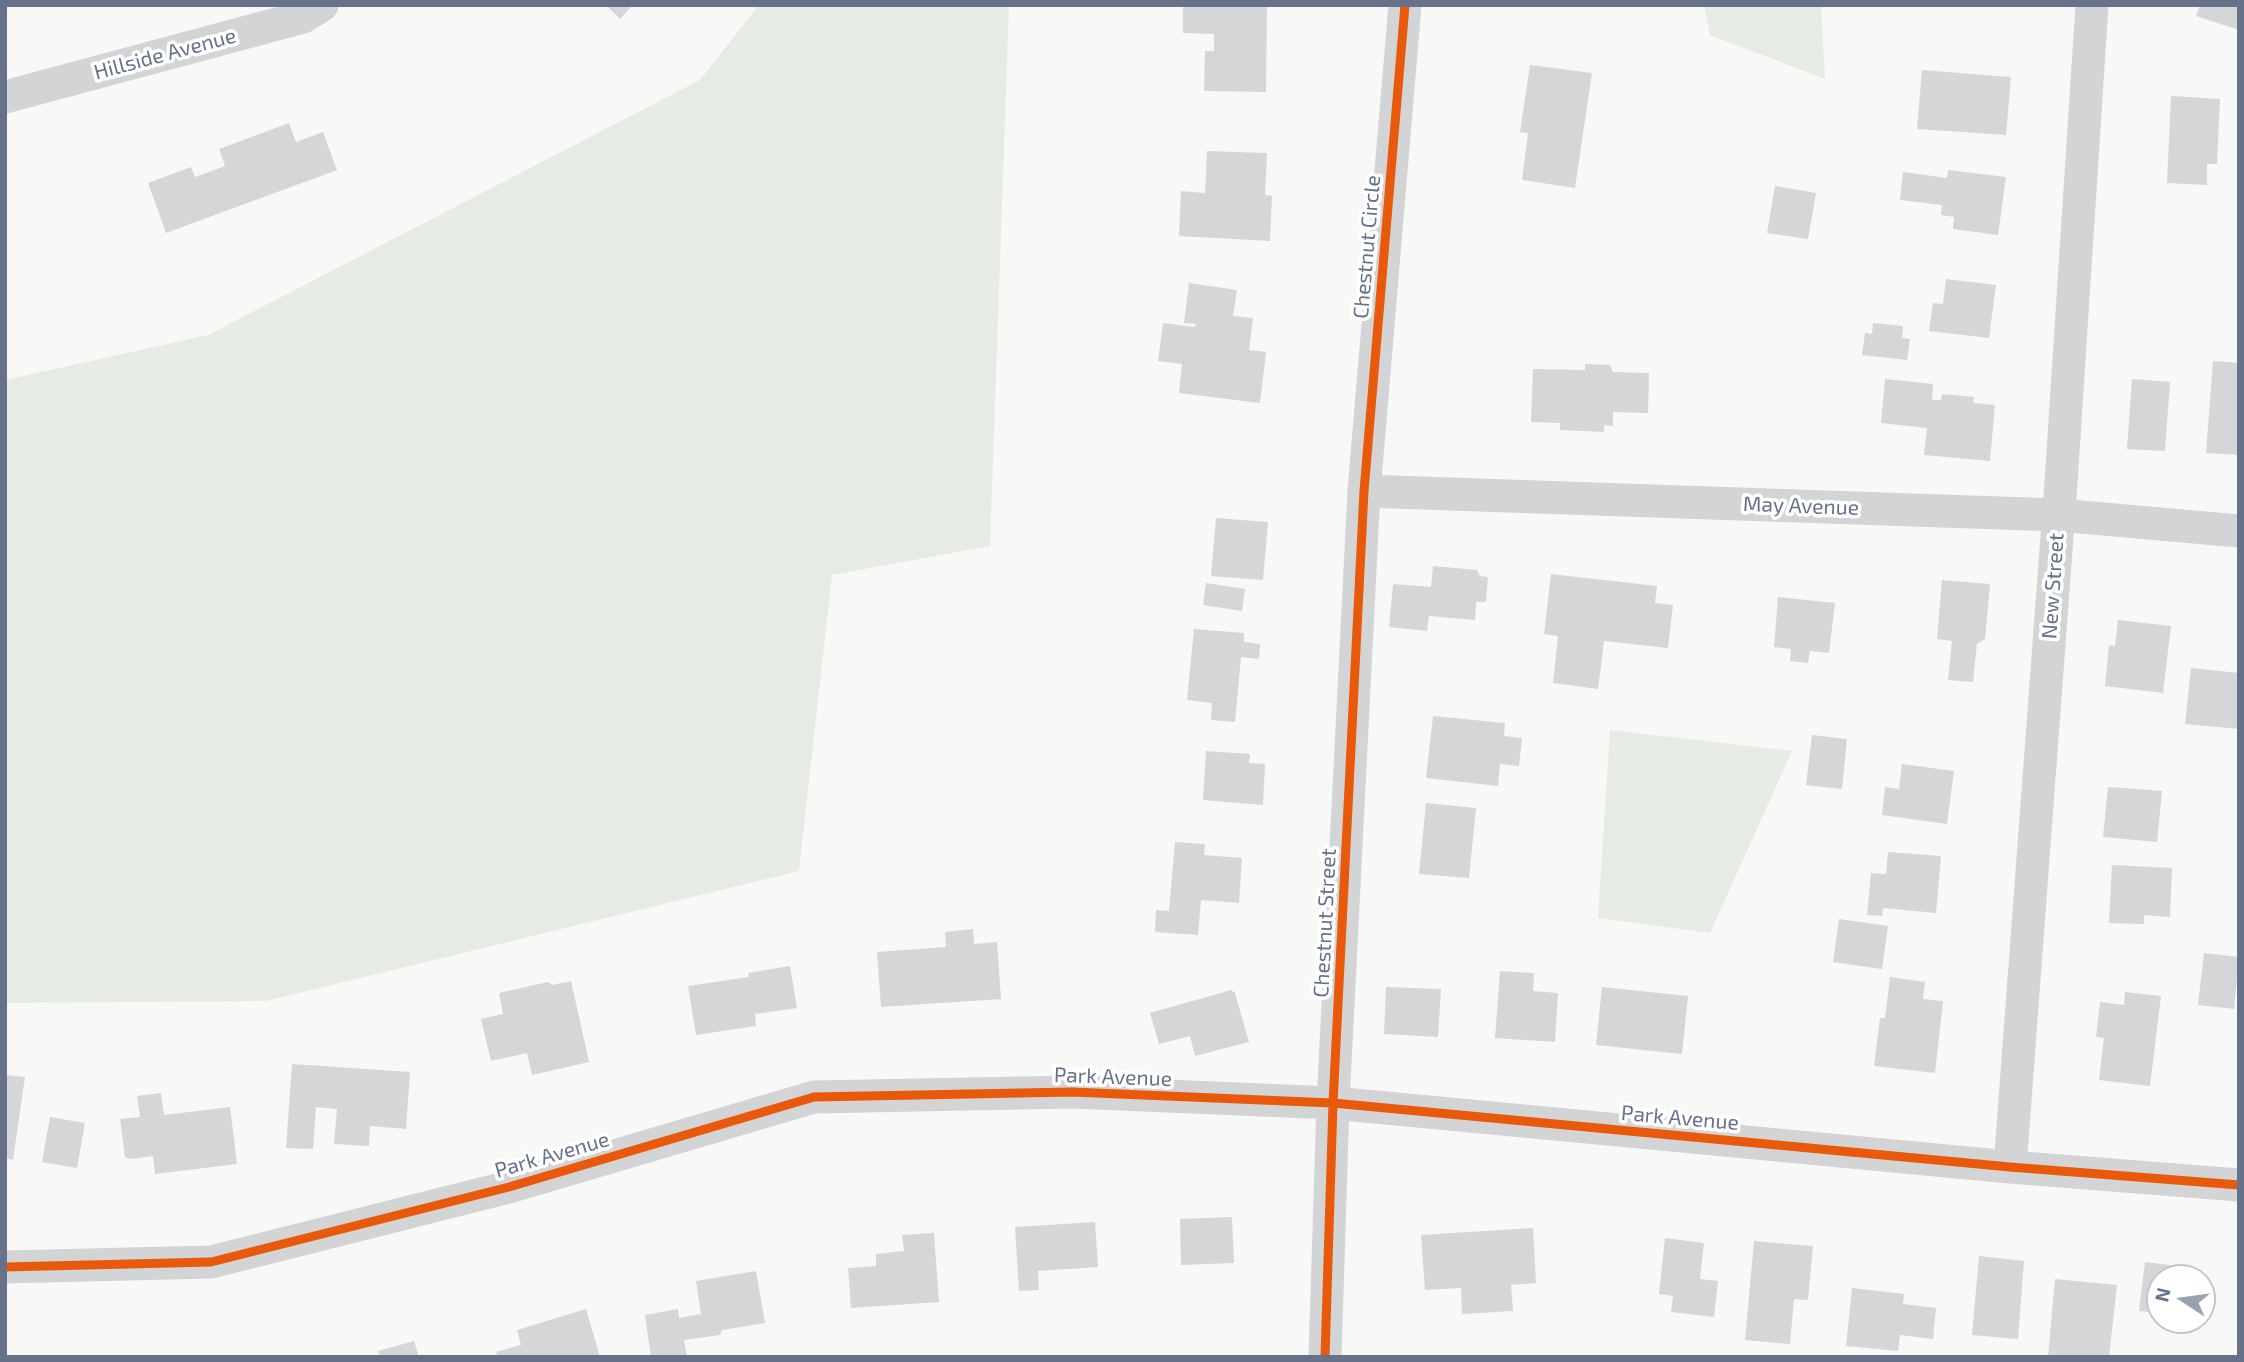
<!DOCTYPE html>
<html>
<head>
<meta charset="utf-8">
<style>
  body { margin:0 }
  #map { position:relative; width:2244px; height:1362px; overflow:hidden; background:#f8f8f7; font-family:"Exo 2",sans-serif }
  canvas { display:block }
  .frame { position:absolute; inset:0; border:7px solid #65728a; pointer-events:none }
  .north { position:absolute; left:2146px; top:1264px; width:70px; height:70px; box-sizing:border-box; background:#fff; border:2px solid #c1c7d0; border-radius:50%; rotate:283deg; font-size:19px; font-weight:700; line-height:28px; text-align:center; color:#65728a }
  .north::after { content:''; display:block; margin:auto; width:24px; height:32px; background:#98a1b0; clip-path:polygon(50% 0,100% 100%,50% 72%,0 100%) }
</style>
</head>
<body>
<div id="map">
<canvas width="2244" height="1362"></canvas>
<div class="frame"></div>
<div class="north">N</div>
</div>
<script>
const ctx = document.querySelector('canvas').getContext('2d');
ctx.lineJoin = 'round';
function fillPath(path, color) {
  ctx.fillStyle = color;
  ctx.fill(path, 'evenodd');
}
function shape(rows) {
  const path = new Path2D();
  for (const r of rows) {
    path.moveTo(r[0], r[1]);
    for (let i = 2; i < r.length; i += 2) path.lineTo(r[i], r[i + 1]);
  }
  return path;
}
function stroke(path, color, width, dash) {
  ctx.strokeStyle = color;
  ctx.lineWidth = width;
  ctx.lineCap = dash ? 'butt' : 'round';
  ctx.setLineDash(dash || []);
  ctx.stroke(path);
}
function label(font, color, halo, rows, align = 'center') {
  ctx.font = font + ' "Exo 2",sans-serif';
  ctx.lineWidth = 7;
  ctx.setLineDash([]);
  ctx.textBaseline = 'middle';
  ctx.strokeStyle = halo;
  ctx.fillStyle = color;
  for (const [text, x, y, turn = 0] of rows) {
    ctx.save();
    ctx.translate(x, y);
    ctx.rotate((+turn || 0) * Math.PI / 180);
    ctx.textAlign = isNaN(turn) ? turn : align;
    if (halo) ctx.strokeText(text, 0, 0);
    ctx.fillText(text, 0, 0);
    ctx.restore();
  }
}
fillPath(shape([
  [759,5,1009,5,990,546,832,575,799,871,266,1001,5,1003,5,380,208,335,700,80],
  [1704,5,1821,5,1825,79,1710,35],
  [1610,730,1792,751,1710,933,1598,918]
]), '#e6ebe5');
fillPath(shape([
  [606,5,633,5,620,19],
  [1183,5,1267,5,1266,92,1204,91,1205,51,1214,51,1214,34,1183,33],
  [2200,5,2239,5,2239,30,2196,16],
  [1530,65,1592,73,1575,188,1522,180,1528,133,1520,132],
  [1922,70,2011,77,2006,135,1917,129],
  [2171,96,2220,99,2217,164,2207,164,2207,185,2167,183],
  [289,123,296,142,323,132,337,170,166,233,148,183,191,167,195,177,225,166,219,149],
  [1207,151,1267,153,1265,195,1272,196,1270,241,1179,236,1181,191,1205,193],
  [1948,170,2006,177,1998,235,1953,229,1954,217,1941,215,1942,205,1900,200,1903,172,1947,178],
  [1775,186,1816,193,1808,239,1767,233],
  [1946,279,1996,285,1989,338,1929,331,1933,303,1943,304],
  [1189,283,1237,290,1233,316,1253,318,1249,350,1266,352,1260,403,1179,393,1182,364,1158,361,1163,323,1194,327,1197,324,1184,323],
  [1873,323,1903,326,1902,338,1910,339,1907,360,1862,355,1865,333,1872,334],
  [2213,361,2239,363,2239,455,2206,453],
  [1585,364,1610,365,1613,372,1649,373,1648,413,1613,412,1613,426,1604,425,1604,432,1560,430,1560,423,1531,422,1533,369,1585,370],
  [1885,379,1933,384,1932,400,1941,400,1942,394,1974,397,1973,403,1995,405,1990,461,1924,455,1927,428,1881,423],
  [2132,379,2170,382,2165,451,2127,449],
  [1216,518,1268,522,1263,580,1211,576],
  [1433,566,1477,570,1480,576,1488,577,1486,602,1476,602,1475,620,1429,616,1427,631,1389,627,1393,584,1431,587],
  [1551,574,1657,586,1655,603,1673,605,1668,648,1604,641,1598,689,1553,683,1558,636,1544,634],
  [1942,580,1990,584,1985,639,1977,644,1973,682,1948,680,1952,641,1937,639],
  [1206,583,1245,589,1242,611,1203,605],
  [1778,597,1835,603,1829,653,1810,651,1808,663,1790,661,1791,649,1774,647],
  [2118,620,2171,626,2163,693,2105,686,2109,645,2115,646],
  [1194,629,1244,633,1244,642,1260,644,1259,659,1241,657,1235,722,1211,720,1212,703,1187,700],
  [2191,668,2239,673,2239,729,2185,724],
  [1433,716,1505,723,1504,736,1522,738,1519,766,1500,764,1498,786,1426,778],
  [1812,735,1847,739,1842,789,1806,785],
  [1206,751,1250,754,1249,763,1265,764,1263,805,1203,800],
  [1902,764,1954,771,1947,824,1882,815,1885,787,1899,789],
  [2108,787,2162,791,2157,842,2103,837],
  [1426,803,1476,808,1469,878,1419,874],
  [1175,842,1205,844,1204,855,1242,858,1239,903,1201,900,1198,935,1155,932,1156,910,1169,911],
  [1888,852,1941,856,1936,913,1883,908,1882,916,1867,915,1871,873,1886,874],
  [2112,865,2172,868,2170,917,2144,915,2144,924,2109,923],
  [1839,919,1888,926,1882,969,1833,962],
  [973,929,974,944,997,942,1001,999,881,1007,877,952,946,947,945,932],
  [2204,953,2239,957,2234,1009,2198,1005],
  [790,966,797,1008,755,1014,756,1026,696,1035,688,986,749,977,748,973],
  [1500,971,1534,973,1533,991,1558,993,1555,1042,1495,1038],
  [1890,977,1925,982,1923,999,1943,1001,1935,1073,1874,1066,1880,1018,1885,1018],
  [571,981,589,1062,532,1075,527,1053,491,1061,481,1019,503,1014,499,993,548,982,552,985],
  [1386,987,1441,989,1438,1037,1384,1034],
  [1602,987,1688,996,1682,1054,1596,1045],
  [1231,990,1235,993,1249,1042,1195,1056,1190,1036,1159,1044,1150,1013],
  [2125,992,2161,996,2150,1086,2099,1080,2104,1038,2096,1037,2100,1002,2124,1005],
  [292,1064,410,1072,406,1129,370,1126,369,1146,334,1144,337,1109,316,1107,313,1149,286,1148],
  [5,1075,25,1077,13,1160,5,1158],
  [161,1093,164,1115,230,1107,237,1164,155,1174,153,1156,130,1159,125,1157,120,1119,140,1117,137,1096],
  [50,1117,85,1123,77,1168,42,1162],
  [1232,1217,1234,1263,1181,1265,1180,1219],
  [1095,1222,1098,1267,1038,1271,1039,1290,1019,1291,1015,1227],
  [1533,1228,1536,1283,1511,1285,1513,1311,1462,1314,1461,1288,1425,1290,1421,1235],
  [934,1233,939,1302,851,1308,848,1268,876,1266,876,1254,904,1251,902,1235],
  [1665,1238,1704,1243,1700,1279,1718,1281,1714,1317,1671,1312,1673,1296,1659,1294],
  [1754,1241,1813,1246,1808,1300,1794,1299,1790,1344,1745,1340],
  [1979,1256,2024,1261,2018,1339,1972,1335],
  [2145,1262,2194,1268,2193,1278,2160,1278,2160,1313,2139,1311],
  [756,1271,765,1323,722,1330,720,1335,684,1340,687,1357,651,1357,645,1315,678,1309,679,1318,701,1314,696,1281],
  [2055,1279,2117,1285,2109,1357,2048,1357],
  [1852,1288,1904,1294,1903,1304,1936,1308,1933,1339,1900,1335,1898,1351,1846,1346],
  [586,1309,600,1357,498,1357,496,1352,521,1345,517,1330],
  [414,1341,419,1357,380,1357,378,1351]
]), '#d5d6d7');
stroke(shape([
  [5,97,303,17,322,5],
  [1364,491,2058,515,2239,531],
  [2010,1167,2061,483,2092,5],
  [5,1267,211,1262,509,1187,814,1097,1072,1092,1333,1103,2010,1167,2239,1185],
  [1325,1357,1333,1103,1364,491,1405,5]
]), '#d3d4d5', 33);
stroke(shape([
  [5,1267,211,1262,509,1187,814,1097,1072,1092,1333,1103,2010,1167,2239,1185],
  [1325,1357,1333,1103,1364,491,1405,5]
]), '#e8590c', 9);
label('21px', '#65728a', '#fff', [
  ["Hillside Avenue",165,54,-15],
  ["Chestnut Circle",1367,247,-85],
  ["May Avenue",1801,506,2],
  ["New Street",2053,586,-86],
  ["Chestnut Street",1325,923,-87],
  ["Park Avenue",1113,1077,2],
  ["Park Avenue",1680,1118,5],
  ["Park Avenue",552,1155,-16]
]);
</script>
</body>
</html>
